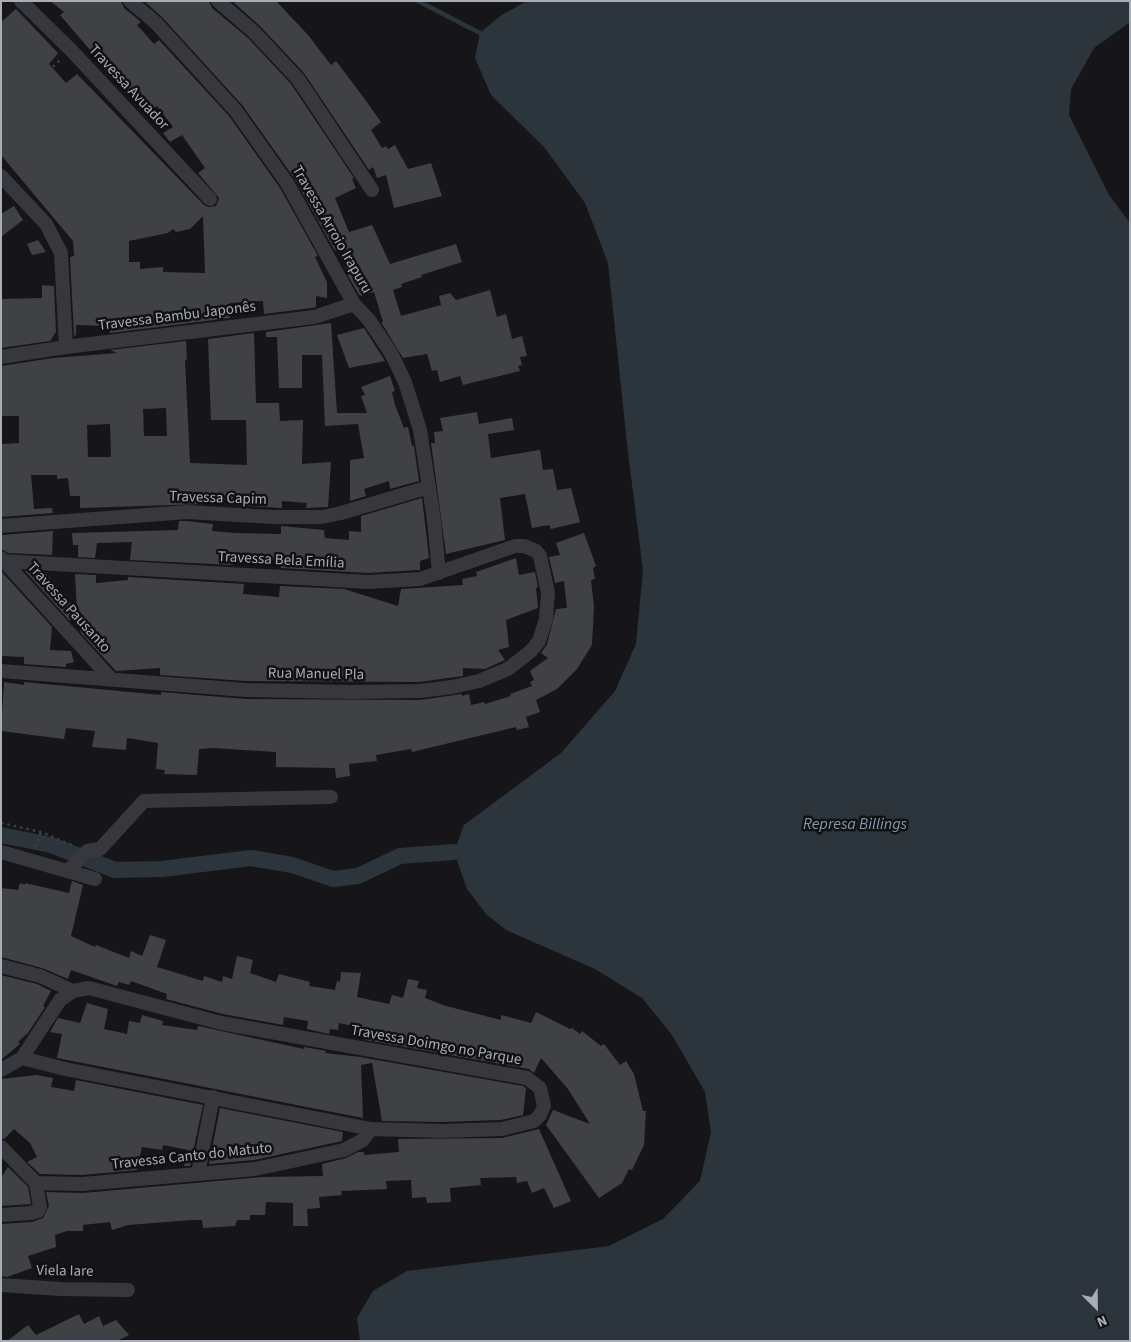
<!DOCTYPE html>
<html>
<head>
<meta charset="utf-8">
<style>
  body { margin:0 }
  #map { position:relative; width:1131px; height:1342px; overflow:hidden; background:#161618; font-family:"Source Sans 3",sans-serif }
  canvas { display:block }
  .frame { position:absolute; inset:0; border:2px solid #a8adb8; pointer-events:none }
  .north { position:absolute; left:1071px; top:1282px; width:50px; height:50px; -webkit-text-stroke:4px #111113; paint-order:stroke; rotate:157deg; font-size:14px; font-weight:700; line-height:20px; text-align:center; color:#a8adb8 }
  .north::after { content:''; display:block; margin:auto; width:18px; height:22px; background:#a8adb8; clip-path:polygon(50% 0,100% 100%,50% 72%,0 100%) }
</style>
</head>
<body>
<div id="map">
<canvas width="1131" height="1342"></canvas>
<div class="frame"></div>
<div class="north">N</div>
</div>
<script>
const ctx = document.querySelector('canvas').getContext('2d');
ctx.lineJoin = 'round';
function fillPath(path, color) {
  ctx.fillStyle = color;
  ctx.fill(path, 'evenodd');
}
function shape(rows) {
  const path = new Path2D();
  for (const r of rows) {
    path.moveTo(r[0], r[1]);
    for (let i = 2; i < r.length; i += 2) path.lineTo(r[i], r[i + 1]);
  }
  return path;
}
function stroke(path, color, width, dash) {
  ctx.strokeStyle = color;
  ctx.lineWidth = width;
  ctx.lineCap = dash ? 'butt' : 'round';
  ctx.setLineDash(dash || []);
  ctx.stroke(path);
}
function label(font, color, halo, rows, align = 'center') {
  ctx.font = font + ' "Source Sans 3",sans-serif';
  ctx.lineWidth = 5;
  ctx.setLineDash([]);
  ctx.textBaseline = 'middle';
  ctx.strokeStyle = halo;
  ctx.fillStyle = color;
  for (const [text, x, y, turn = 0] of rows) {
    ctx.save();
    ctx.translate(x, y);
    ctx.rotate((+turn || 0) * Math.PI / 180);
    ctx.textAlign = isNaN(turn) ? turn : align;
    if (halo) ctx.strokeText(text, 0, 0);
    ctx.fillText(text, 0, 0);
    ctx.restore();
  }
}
fillPath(shape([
  [527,1,1130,1,1130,22,1094,48,1071,89,1069,115,1109,195,1130,223,1130,1341,360,1341,357,1318,373,1291,407,1271,609,1246,663,1219,700,1181,711,1132,705,1092,672,1035,642,998,595,969,506,930,486,914,467,889,454,852,464,825,561,753,615,691,636,644,643,570,628,453,608,263,585,203,544,147,491,95,475,58,480,33,500,16]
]), '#2c353c');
stroke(shape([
  [418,1,480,33]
]), '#2c353c', 4.5);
stroke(shape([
  [1,835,51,845,115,870,162,869,251,858,292,865,333,879,358,876,400,856,454,852]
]), '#2c353c', 16);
fillPath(shape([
  [50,1,121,1,124,8,141,22,137,25,154,44,159,40,229,116,280,188,318,256,315,257,327,282,327,298,316,296,316,307,312,308,264,314,263,301,230,303,230,318,110,333,110,326,76,325,76,336,74,335,70,257,74,256,73,241,1,155,1,22,16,9,58,53,49,64,66,83,77,74,204,205,208,207,216,206,219,198,198,173,205,168,182,135,170,142,163,133,173,127,157,106,147,112,107,63,100,55,96,57,60,15,64,12],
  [203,216,205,273,163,272,163,267,140,269,140,262,129,262,129,241,168,233,173,229,176,232,190,229],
  [144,1,209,1,212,8,248,38,291,84,354,178,352,179,356,188,335,198,349,232,372,225,390,264,456,244,462,262,421,275,422,277,401,284,402,287,393,290,401,316,441,305,439,296,450,293,456,300,490,290,497,317,506,314,512,339,522,336,527,356,520,357,522,365,518,366,520,371,463,385,460,376,440,382,437,370,432,371,427,354,403,358,381,322,383,322,374,292,360,296,348,276,341,249,335,251,294,178,243,106,162,17],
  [232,1,276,1,308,35,331,65,336,61,364,98,381,122,371,130,382,148,386,146,388,149,395,145,408,169,431,163,442,196,394,208,386,175,377,178,373,167,369,170,304,73,260,26],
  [14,206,23,220,1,237,1,214],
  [38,240,46,252,32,255,27,244],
  [42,285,54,286,56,332,50,341,1,348,1,299,42,298],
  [331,323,337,413,367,413,361,396,365,395,361,387,390,376,395,391,392,392,395,405,404,428,408,427,412,446,414,446,419,481,390,489,389,481,364,489,366,496,350,501,350,460,364,458,358,424,325,426,322,355,302,355,302,388,279,388,277,337,266,337,266,332],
  [364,328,385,361,349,368,337,335],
  [254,333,256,403,279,403,280,421,303,420,302,464,331,462,328,507,306,508,307,503,282,501,282,508,232,505,232,501,203,497,203,504,80,508,80,496,70,496,68,478,57,479,57,475,31,475,34,509,52,508,53,513,1,517,2,444,19,443,19,416,1,416,1,366,53,358,117,353,110,350,186,341,187,360,185,360,190,463,247,465,246,420,211,420,208,339],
  [166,408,167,436,144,436,143,409],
  [110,424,111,457,88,457,87,425],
  [477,412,479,424,512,418,514,430,488,434,491,458,540,450,543,470,553,469,557,490,571,488,580,522,551,529,549,525,532,528,525,494,500,498,505,540,446,554,431,443,435,443,434,432,443,431,440,418],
  [422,498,429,558,420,561,420,570,418,570,368,573,281,568,280,561,269,560,269,557,234,555,233,565,130,560,132,542,97,543,95,558,78,557,78,545,73,545,72,533,178,530,179,521,187,521,213,524,212,531,235,533,281,534,281,526,324,530,325,538,349,540,349,531,361,532,361,516],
  [53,531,52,555,8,553,1,549,1,535],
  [584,533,596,566,593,568,595,579,591,580,594,606,592,645,577,669,557,689,536,700,540,712,526,717,529,727,517,730,516,727,412,752,411,749,376,755,377,761,349,764,350,776,336,778,335,768,276,767,276,752,212,748,199,749,197,775,164,774,165,770,156,769,158,743,127,738,126,750,92,747,95,731,66,728,64,739,1,731,4,682,24,685,24,682,161,695,161,692,246,699,420,700,462,694,462,696,469,694,471,705,484,702,485,704,511,696,510,694,532,686,530,682,534,680,530,671,548,658,541,653,547,644,556,609,567,608,564,581,555,583,549,557,560,555,556,543],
  [516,558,519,575,535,572,538,587,536,588,538,608,506,620,509,647,498,650,505,660,485,669,463,668,463,676,419,682,246,681,160,675,160,668,116,671,80,632,80,620,69,620,25,571,45,572,77,611,75,574,96,575,96,583,128,580,128,577,244,584,243,594,279,597,280,586,344,589,398,606,401,589,463,585,462,579,477,576,476,572],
  [1,571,52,627,50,650,71,651,74,662,66,664,66,667,24,664,24,657,1,656],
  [72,881,83,885,71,936,95,947,96,945,129,958,131,951,142,956,150,935,166,940,157,967,203,981,204,976,222,982,223,976,232,979,237,956,253,960,250,973,276,982,279,974,310,982,309,986,335,990,337,981,340,982,341,972,361,973,357,997,389,1004,392,995,403,998,408,979,419,981,417,988,427,990,425,998,446,1006,501,1020,501,1015,531,1023,536,1012,570,1029,572,1028,580,1034,582,1031,601,1046,604,1044,620,1065,626,1061,634,1074,643,1111,646,1111,644,1145,632,1170,629,1169,622,1183,599,1198,546,1125,553,1110,590,1124,568,1089,541,1058,534,1073,529,1069,365,1040,368,1029,339,1023,338,1030,330,1029,329,1034,307,1029,308,1021,284,1017,283,1025,223,1014,166,999,167,994,131,981,129,985,119,982,117,986,71,970,68,979,42,968,1,957,1,888,18,890,20,883,25,885,25,883,69,893],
  [1,975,37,984,51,991,43,1006,45,1007,28,1033,18,1042,20,1044,1,1060],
  [87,1003,108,1009,104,1029,127,1034,129,1021,140,1023,142,1015,163,1021,162,1025,197,1030,198,1026,304,1049,304,1047,326,1051,325,1053,360,1057,523,1086,526,1088,523,1115,501,1120,441,1122,382,1121,372,1063,361,1065,363,1118,57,1058,62,1034,50,1032,58,1018,80,1023],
  [36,1075,53,1078,51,1087,63,1089,74,1091,76,1080,203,1105,190,1166,184,1166,188,1150,163,1145,162,1150,142,1147,137,1170,82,1175,40,1174,27,1162,37,1157,30,1143,14,1129,4,1139,1,1138,1,1079],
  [220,1108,343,1132,342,1141,254,1160,209,1164],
  [539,1129,571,1201,554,1208,544,1188,532,1193,527,1181,517,1183,516,1177,480,1178,481,1185,450,1188,451,1202,427,1203,426,1197,412,1198,411,1180,386,1181,387,1189,341,1191,342,1195,319,1197,320,1208,307,1209,308,1226,293,1226,293,1203,266,1202,265,1215,250,1215,250,1220,237,1220,235,1226,203,1228,202,1220,192,1220,128,1225,112,1230,110,1222,83,1225,83,1231,67,1231,55,1235,56,1247,28,1256,32,1268,7,1277,1,1276,1,1224,32,1222,43,1218,49,1206,46,1192,83,1193,262,1177,323,1176,322,1164,346,1158,358,1152,364,1152,364,1155,399,1152,398,1139,502,1138],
  [8,1167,28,1187,31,1204,1,1206,1,1178],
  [79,1314,84,1324,99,1316,103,1326,116,1320,129,1335,117,1341,7,1341,28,1325,36,1335]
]), '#404145');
stroke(shape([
  [1,116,60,60],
  [1,823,41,832,74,846],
  [35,847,41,832],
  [382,1115,390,1066]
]), '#3d3f44', 2.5, [2.5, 4]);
stroke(shape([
  [21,1,71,50,210,199],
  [130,1,156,23,236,111,287,183,354,304,369,320,391,353,405,382,420,430,434,520,439,573],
  [218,1,254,32,298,79,372,190],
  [1,176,46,224,61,253,66,347],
  [1,357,66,347,314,317,354,304],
  [1,526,187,512,273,517,322,517,341,513,429,487],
  [1,558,111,679],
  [1,671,246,690,351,692,420,691,452,687,479,681,508,669,531,651,539,641,546,619,548,593,540,556,536,551,524,546,515,546,420,579,368,582,3,561],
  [1,852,95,879],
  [68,871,87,851,100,849,144,801,331,797],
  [1,966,40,976,73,991],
  [1,1070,22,1058,60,1000,73,991,89,988,221,1023,527,1078,540,1088,544,1106,540,1115,534,1121,502,1129,441,1131,371,1129,65,1069,22,1058],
  [1,1147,36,1183,40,1207,38,1211,31,1213,1,1215],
  [198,1173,213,1097],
  [36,1183,82,1184,255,1169,344,1150,363,1140,371,1129],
  [1,1285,61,1289,128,1290]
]), '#37383d', 14);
label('15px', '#a8adb8', '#111113', [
  ["Travessa Avuador",128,88,47],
  ["Travessa Arroio Irapuru",331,230,60],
  ["Travessa Bambu Japonês",177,317,-7],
  ["Travessa Capim",218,499,2],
  ["Travessa Bela Emília",281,561,3],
  ["Travessa Pausanto",68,608,48],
  ["Rua Manuel Pla",316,675,1],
  ["Travessa Doimgo no Parque",436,1046,10],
  ["Travessa Canto do Matuto",192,1157,-6],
  ["Viela Iare",65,1272,1]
]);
label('italic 16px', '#7f9bb3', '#111113', [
  ["Represa Billings",855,825]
]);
</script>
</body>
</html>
